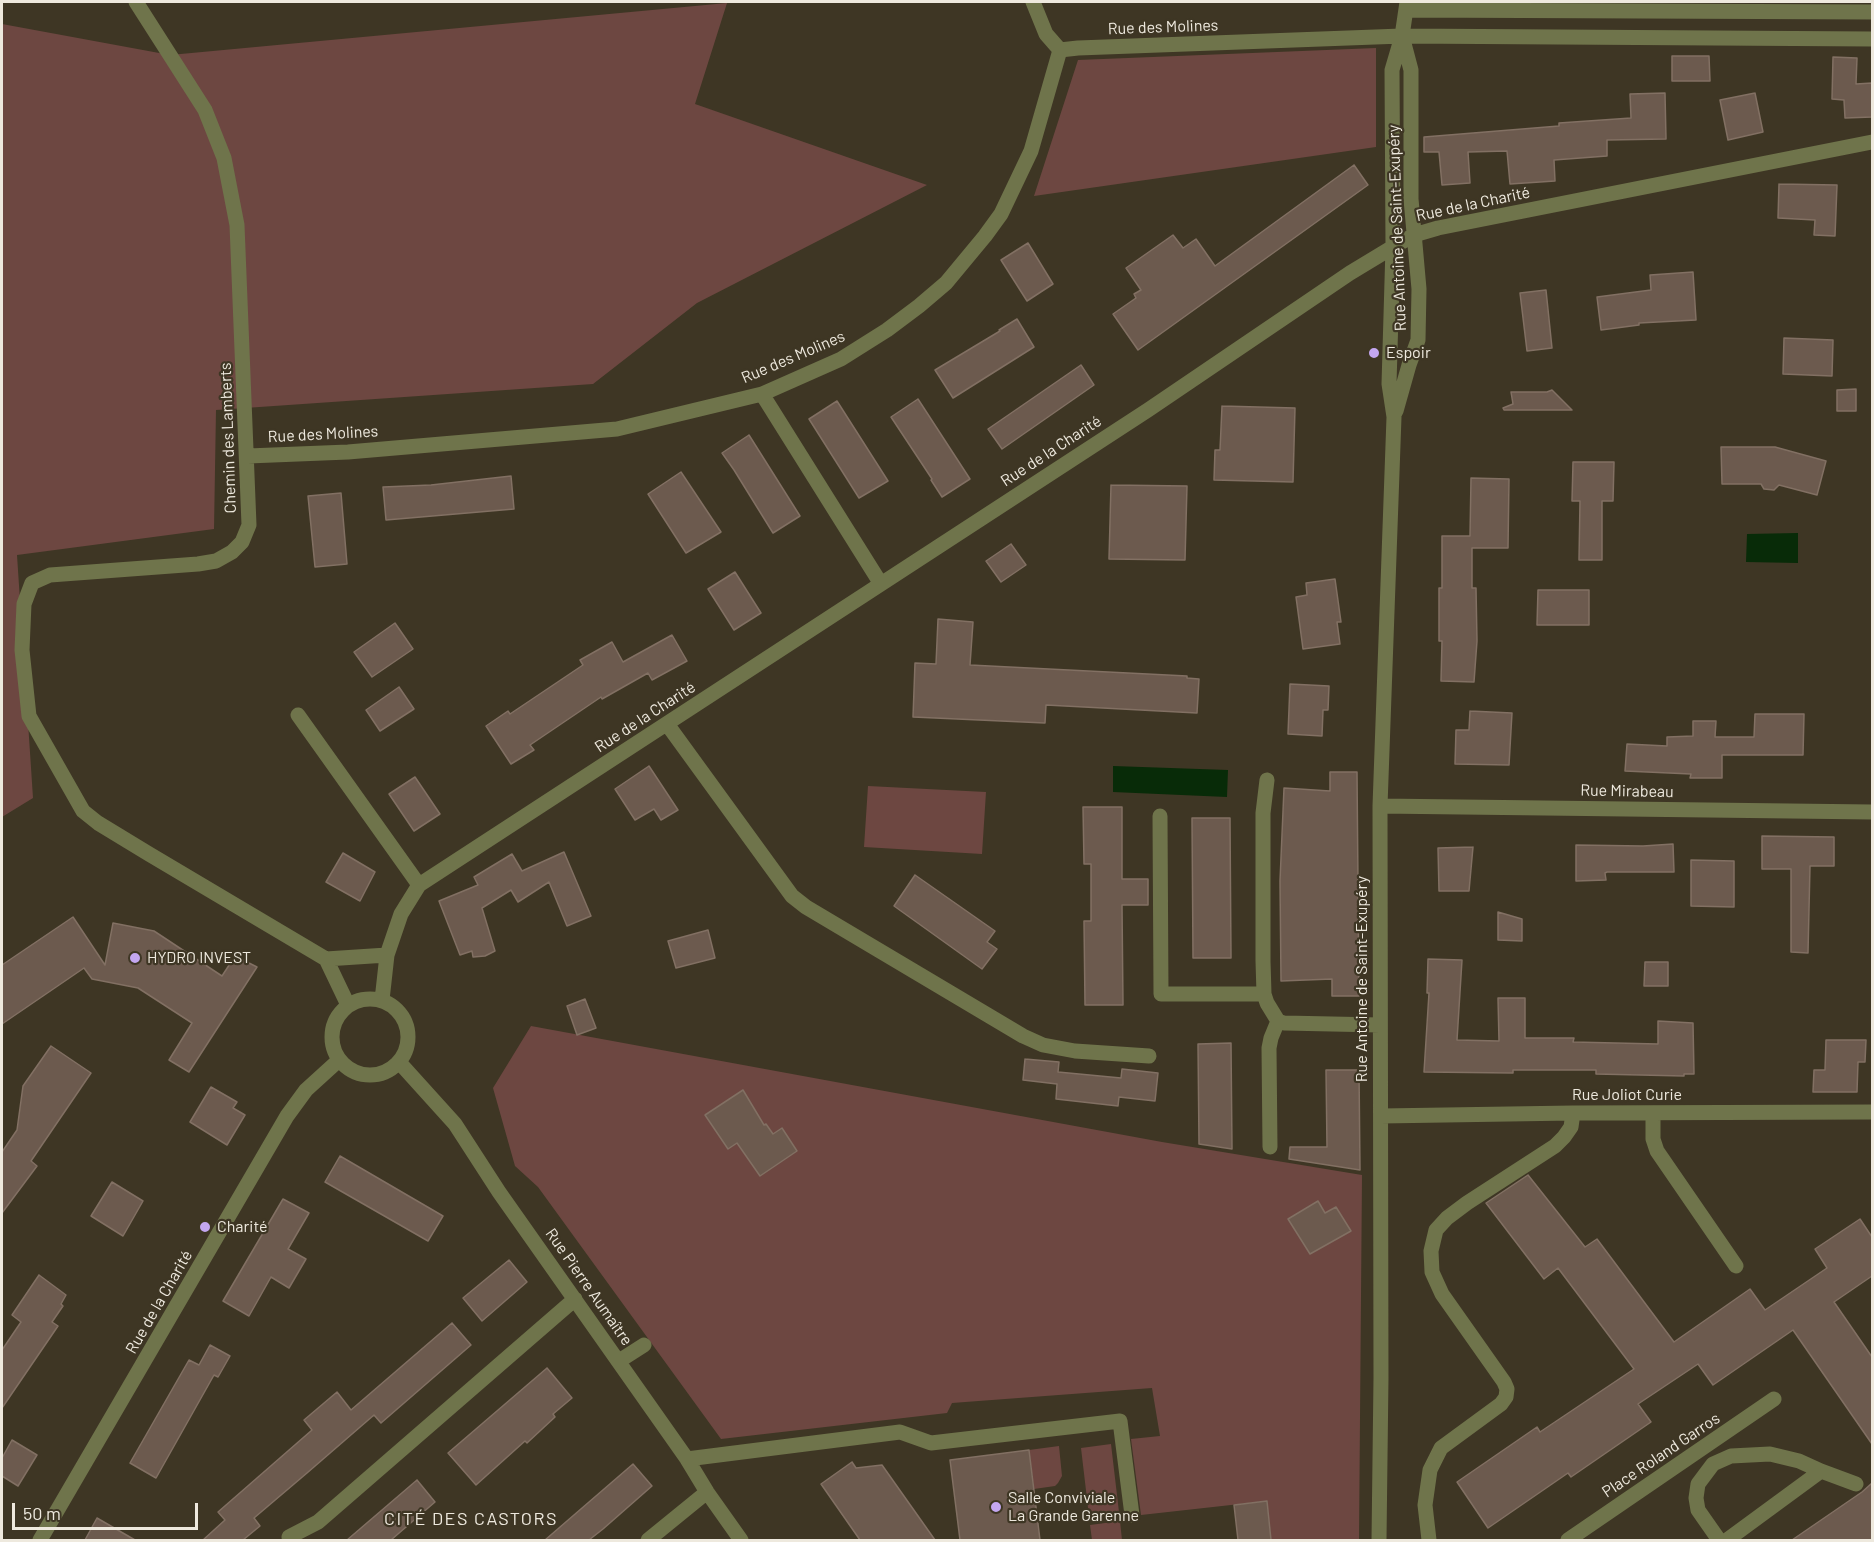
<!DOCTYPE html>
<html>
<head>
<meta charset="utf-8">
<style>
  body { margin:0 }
  #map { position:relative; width:1874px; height:1542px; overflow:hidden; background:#3e3624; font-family:Barlow,sans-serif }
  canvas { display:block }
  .frame { position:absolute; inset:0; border:3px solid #eee9de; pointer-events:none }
  .scale { position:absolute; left:12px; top:1503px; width:186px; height:27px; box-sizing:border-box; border:3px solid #eee9de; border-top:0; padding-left:8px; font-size:18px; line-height:21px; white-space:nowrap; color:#eee9de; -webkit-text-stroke:4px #3e3624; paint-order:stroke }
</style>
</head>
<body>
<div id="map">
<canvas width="1874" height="1542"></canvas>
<div class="frame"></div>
<div class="scale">50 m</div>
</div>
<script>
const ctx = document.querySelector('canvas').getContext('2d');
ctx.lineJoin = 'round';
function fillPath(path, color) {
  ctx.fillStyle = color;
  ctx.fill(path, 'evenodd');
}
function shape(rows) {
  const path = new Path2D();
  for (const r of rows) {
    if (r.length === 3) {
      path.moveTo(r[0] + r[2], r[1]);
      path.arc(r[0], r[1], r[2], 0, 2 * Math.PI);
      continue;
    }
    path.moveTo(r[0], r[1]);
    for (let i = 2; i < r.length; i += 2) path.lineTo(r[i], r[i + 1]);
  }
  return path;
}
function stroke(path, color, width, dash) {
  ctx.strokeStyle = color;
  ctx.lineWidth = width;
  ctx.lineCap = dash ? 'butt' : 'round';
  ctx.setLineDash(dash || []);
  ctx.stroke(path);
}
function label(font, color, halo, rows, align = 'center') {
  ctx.font = font + ' Barlow,sans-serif';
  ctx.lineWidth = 4.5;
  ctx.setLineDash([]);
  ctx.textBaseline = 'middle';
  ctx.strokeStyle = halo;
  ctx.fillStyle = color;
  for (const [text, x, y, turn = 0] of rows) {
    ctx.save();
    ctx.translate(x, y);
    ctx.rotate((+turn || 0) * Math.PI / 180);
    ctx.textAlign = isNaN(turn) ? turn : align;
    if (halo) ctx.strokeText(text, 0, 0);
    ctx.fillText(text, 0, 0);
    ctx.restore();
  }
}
fillPath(shape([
  [727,3,695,104,927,185,697,303,593,384,216,410,214,529,17,555,33,798,2,817,2,24,170,55],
  [1376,48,1376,147,1034,196,1078,60],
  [868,786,986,792,982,854,864,847],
  [531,1026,1162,1142,1362,1175,1359,1540,1271,1540,1267,1501,1141,1515,1131,1439,1160,1436,1152,1388,952,1403,947,1413,721,1439,538,1187,515,1166,493,1088],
  [1111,1444,1119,1512,1089,1516,1081,1448],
  [1059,1446,1062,1476,1058,1483,1055,1486,1034,1489,1029,1450],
  [1120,1521,1122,1540,1092,1540,1090,1525]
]), '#6d4741');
fillPath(shape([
  [1798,533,1798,563,1746,562,1747,534],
  [1113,766,1228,770,1227,797,1113,792]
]), '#082b08');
const building = shape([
  [1672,56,1709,56,1710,81,1672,81,1672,56],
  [1833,57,1857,58,1856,84,1872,83,1872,117,1845,118,1844,100,1832,99,1833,57],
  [1665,93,1666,139,1607,140,1607,156,1554,160,1555,181,1510,184,1507,151,1468,152,1470,183,1442,185,1439,152,1424,152,1424,137,1559,126,1559,123,1631,118,1630,94,1665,93],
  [1755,93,1763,132,1728,140,1720,100,1755,93],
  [1354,165,1368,185,1138,350,1113,314,1136,298,1134,294,1141,290,1126,268,1173,235,1183,248,1196,239,1215,266,1354,165],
  [1779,184,1837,185,1835,236,1814,235,1815,220,1778,218,1779,184],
  [1028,243,1053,284,1027,301,1001,260,1028,243],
  [1693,272,1696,320,1639,323,1639,325,1601,330,1597,297,1651,290,1650,275,1693,272],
  [1546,290,1552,348,1527,351,1520,293,1546,290],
  [1017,319,1034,347,953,398,935,370,1000,331,999,330,1017,319],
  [1784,338,1833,340,1832,376,1783,374,1784,338],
  [1081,365,1094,385,1002,449,988,429,1081,365],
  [1856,389,1856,411,1837,411,1837,390,1856,389],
  [1552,390,1572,410,1504,410,1503,408,1513,404,1511,392,1547,392,1552,390],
  [918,399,970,479,942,497,931,480,932,479,891,417,918,399],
  [837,401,888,481,859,498,809,419,837,401],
  [1222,406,1295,408,1293,482,1214,480,1215,450,1220,450,1222,406],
  [749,435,800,516,773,533,734,470,722,453,749,435],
  [1721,447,1775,447,1826,461,1817,495,1779,485,1774,490,1764,489,1761,484,1722,484,1721,447],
  [1573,462,1614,462,1613,501,1602,501,1602,560,1579,560,1580,501,1572,501,1573,462],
  [681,472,721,532,686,553,648,494,681,472],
  [511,476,514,509,386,520,383,487,431,485,511,476],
  [1471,478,1509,479,1508,548,1472,548,1472,588,1476,588,1477,641,1474,682,1441,681,1442,641,1439,641,1439,588,1442,588,1442,536,1470,536,1471,478],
  [1111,485,1187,486,1185,560,1109,559,1111,485],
  [341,493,347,564,315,567,308,496,341,493],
  [1011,544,1026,565,1001,582,986,561,1011,544],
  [735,572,761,613,734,630,708,589,735,572],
  [1335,579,1341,622,1337,622,1340,644,1303,649,1296,597,1307,595,1306,583,1335,579],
  [1538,590,1589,590,1589,625,1537,625,1538,590],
  [938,619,973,622,970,665,1187,676,1187,678,1199,679,1197,713,1046,705,1045,723,913,717,915,663,936,664,938,619],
  [395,623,413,649,372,677,354,652,395,623],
  [672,635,687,661,652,680,648,673,602,699,601,697,530,745,534,750,511,764,486,726,508,711,510,714,583,665,580,660,612,642,623,662,672,635],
  [1290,684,1329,686,1328,710,1323,710,1322,736,1288,734,1290,684],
  [399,687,414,709,380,731,366,710,399,687],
  [1470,711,1512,713,1509,765,1455,764,1456,730,1469,730,1470,711],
  [1755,714,1804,714,1803,755,1722,755,1722,778,1690,778,1691,774,1625,771,1627,744,1667,746,1667,737,1693,736,1693,721,1716,721,1715,737,1754,737,1755,714],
  [649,766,678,810,661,820,654,809,635,820,615,789,649,766],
  [1330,772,1357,772,1359,996,1332,996,1332,979,1281,981,1280,881,1284,788,1330,791,1330,772],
  [415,777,440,814,414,831,389,794,415,777],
  [1083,807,1122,807,1122,879,1148,879,1148,905,1122,905,1123,1005,1085,1005,1084,921,1091,921,1091,864,1084,864,1083,807],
  [1192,818,1230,818,1231,958,1193,958,1192,818],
  [1762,836,1834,837,1834,866,1810,866,1808,953,1791,952,1791,869,1762,869,1762,836],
  [1673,844,1674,872,1607,872,1605,873,1606,880,1576,881,1576,845,1643,846,1673,844],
  [1473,847,1469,891,1439,891,1438,848,1473,847],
  [564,852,591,916,567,926,549,882,518,902,511,890,482,908,495,951,485,956,473,957,472,951,460,955,439,901,478,885,474,877,512,854,522,871,564,852],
  [343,853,375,872,360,901,326,882,343,853],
  [1691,860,1734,861,1734,907,1691,906,1691,860],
  [915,875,995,931,987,942,997,949,982,969,894,906,915,875],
  [1498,912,1522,919,1522,941,1498,940,1498,912],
  [73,917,105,965,113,923,154,931,222,976,235,956,257,967,189,1072,169,1060,192,1023,138,988,92,979,84,968,2,1024,2,965,73,917],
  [708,930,715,958,676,968,668,941,708,930],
  [1428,959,1462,960,1457,1040,1499,1041,1498,998,1525,998,1525,1038,1574,1038,1573,1042,1658,1044,1658,1021,1693,1023,1694,1074,1684,1074,1684,1076,1596,1074,1596,1070,1513,1070,1513,1073,1424,1072,1429,993,1427,993,1428,959],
  [1645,962,1668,962,1668,986,1644,986,1645,962],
  [585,999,596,1028,577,1035,567,1006,585,999],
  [1826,1040,1866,1040,1865,1062,1858,1062,1857,1092,1813,1092,1814,1070,1825,1070,1826,1040],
  [1231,1043,1232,1149,1199,1144,1198,1044,1231,1043],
  [51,1046,91,1073,31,1161,37,1166,2,1213,2,1152,17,1130,23,1086,51,1046],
  [1025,1059,1059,1062,1058,1072,1121,1078,1122,1069,1158,1073,1155,1101,1119,1097,1118,1106,1056,1099,1057,1084,1023,1080,1025,1059],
  [1326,1070,1359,1070,1360,1170,1289,1159,1290,1147,1327,1147,1326,1070],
  [211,1087,237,1102,233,1108,245,1115,227,1145,190,1122,211,1087],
  [743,1090,764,1125,766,1124,773,1134,782,1128,797,1151,760,1176,737,1143,728,1149,705,1115,743,1090],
  [340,1156,443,1216,428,1241,325,1182,340,1156],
  [1528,1175,1585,1247,1597,1239,1674,1342,1750,1289,1765,1310,1827,1268,1815,1249,1860,1219,1872,1237,1872,1276,1834,1302,1872,1357,1872,1444,1793,1330,1713,1385,1698,1364,1638,1404,1651,1422,1571,1477,1568,1473,1488,1528,1457,1482,1537,1427,1540,1432,1634,1369,1558,1268,1544,1279,1486,1203,1528,1175],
  [112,1182,143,1201,123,1236,91,1216,112,1182],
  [283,1199,309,1213,288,1249,306,1259,289,1288,271,1277,249,1316,223,1301,283,1199],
  [1318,1201,1325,1213,1336,1207,1351,1231,1310,1254,1288,1219,1318,1201],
  [509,1260,527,1282,482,1321,463,1298,509,1260],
  [39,1275,66,1295,61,1304,63,1306,52,1322,58,1326,2,1408,2,1350,21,1322,12,1315,39,1275],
  [452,1323,471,1345,381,1423,374,1415,307,1473,254,1518,260,1526,243,1540,203,1540,225,1520,218,1512,312,1430,304,1420,337,1392,351,1410,452,1323],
  [210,1345,230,1356,218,1377,214,1375,156,1478,130,1463,189,1360,199,1365,210,1345],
  [547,1368,572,1398,553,1414,555,1417,527,1443,525,1441,476,1485,448,1453,547,1368],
  [12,1440,37,1455,18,1486,2,1476,2,1458,12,1440],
  [1029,1450,1040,1540,960,1540,950,1460,1029,1450],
  [852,1462,856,1468,882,1465,935,1540,860,1540,821,1484,852,1462],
  [633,1464,652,1486,603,1529,589,1540,545,1540,633,1464],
  [417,1480,435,1502,391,1540,347,1540,417,1480],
  [1872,1483,1872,1540,1792,1540,1862,1492,1872,1483],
  [1267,1501,1271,1540,1238,1540,1234,1505,1267,1501],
  [97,1518,135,1540,85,1540,97,1518]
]);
fillPath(building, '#6c5a4e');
stroke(building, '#827063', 1.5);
stroke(shape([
  [136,2,205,110,224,158,237,225,249,525,242,542,232,552,216,561,198,564,50,575,32,583,24,604,22,650,29,716,83,811,98,823,149,854,326,959,348,1005],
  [1033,2,1046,34,1060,50],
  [1406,10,1872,12],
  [1060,50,1078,48,1402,36,1872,39],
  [762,394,881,584],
  [1396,411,1409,365,1418,340,1419,289,1411,199,1411,70,1402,36],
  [248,456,348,452,617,429,762,394,841,359,887,330,919,306,946,283,985,236,1001,214,1031,151,1060,50],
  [298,715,419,885],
  [667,724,792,896,806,907,1023,1036,1043,1045,1075,1051,1149,1056],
  [1267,780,1263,813,1263,961,1264,994,1267,1003,1278,1021,1284,1023,1380,1025],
  [1380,806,1872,812],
  [1160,816,1161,994,1264,994],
  [326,959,387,955],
  [370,1037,38],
  [382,1000,387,955,401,914,419,885,1148,410,1350,273,1393,247,1414,235,1438,228,1872,142],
  [399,1062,455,1124,499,1192,687,1459,707,1492,741,1540],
  [1653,1114,1653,1139,1657,1151,1736,1266],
  [1381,1116,1573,1113,1872,1112],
  [1270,1147,1269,1048,1271,1038,1278,1021],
  [619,1361,644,1345],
  [687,1459,900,1432,931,1443,1120,1421,1132,1515],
  [289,1537,318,1522,575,1299],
  [40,1540,287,1116,306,1090,339,1060],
  [648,1540,707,1492],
  [1379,1540,1381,1377,1380,806,1394,417,1389,384,1393,247,1392,70,1402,36,1407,2],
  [1429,1540,1425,1505,1430,1470,1441,1448,1501,1404,1506,1397,1507,1389,1504,1382,1442,1294,1432,1272,1431,1251,1436,1230,1447,1218,1467,1203,1555,1146,1564,1137,1571,1127,1573,1113],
  [1568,1540,1774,1399],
  [1719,1540,1698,1510,1696,1498,1698,1484,1713,1464,1731,1456,1770,1454,1799,1461,1821,1471],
  [1727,1540,1821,1471,1856,1484]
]), '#6f744b', 15);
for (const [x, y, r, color] of [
  [1374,353,6,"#c4a7f1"],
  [135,958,6,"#c4a7f1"],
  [205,1227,6,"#c4a7f1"],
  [996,1507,6,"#c4a7f1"]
]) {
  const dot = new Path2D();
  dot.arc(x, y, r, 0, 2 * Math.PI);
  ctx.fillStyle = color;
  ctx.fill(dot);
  stroke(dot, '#3e3624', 2);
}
label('16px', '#eee9de', '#3e3624', [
  ["Rue des Molines",1163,27,-2],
  ["Rue de la Charité",1473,204,-12],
  ["Rue Antoine de Saint-Exupéry",1397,228,-92],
  ["Rue des Molines",793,357,-23],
  ["Rue des Molines",323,434,-3],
  ["Chemin des Lamberts",228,438,-92],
  ["Rue de la Charité",1051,451,-33],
  ["Rue de la Charité",645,717,-33],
  ["Rue Mirabeau",1627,791,1],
  ["Rue Antoine de Saint-Exupéry",1362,979,-90],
  ["Rue Joliot Curie",1627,1095],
  ["Rue Pierre Aumaître",589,1287,55],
  ["Rue de la Charité",159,1302,-60],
  ["Place Roland Garros",1661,1455,-34]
]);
label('16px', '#eee9de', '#3e3624', [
  ["Espoir",1386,353],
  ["HYDRO INVEST",147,958],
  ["Charité",217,1227],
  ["Salle Conviviale",1008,1498],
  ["La Grande Garenne",1008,1516]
], 'left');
ctx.letterSpacing = '1.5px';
label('18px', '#eee9de', '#3e3624', [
  ["CITÉ DES CASTORS",471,1519]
]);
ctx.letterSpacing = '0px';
</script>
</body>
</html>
